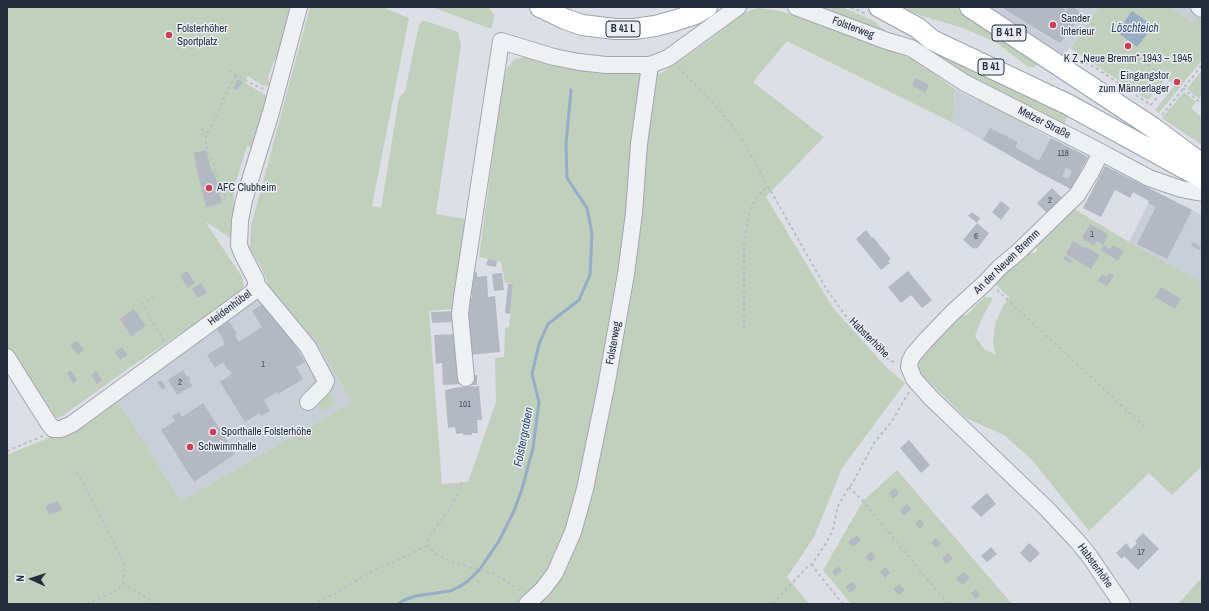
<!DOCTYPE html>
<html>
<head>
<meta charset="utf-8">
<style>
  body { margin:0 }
  #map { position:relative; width:1209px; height:611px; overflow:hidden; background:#dcdfe6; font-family:"Archivo Narrow",sans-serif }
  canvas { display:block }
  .frame { position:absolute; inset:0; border:8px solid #252d3c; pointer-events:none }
  .north { position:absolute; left:12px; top:559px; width:40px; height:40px; -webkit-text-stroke:3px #ebeef4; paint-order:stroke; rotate:273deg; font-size:11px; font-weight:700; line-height:16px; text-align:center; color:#252d3c }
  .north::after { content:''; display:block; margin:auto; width:14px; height:18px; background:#252d3c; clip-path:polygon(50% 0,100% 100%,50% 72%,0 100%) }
</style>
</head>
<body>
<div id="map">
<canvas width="1209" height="611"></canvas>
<div class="frame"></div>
<div class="north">N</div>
</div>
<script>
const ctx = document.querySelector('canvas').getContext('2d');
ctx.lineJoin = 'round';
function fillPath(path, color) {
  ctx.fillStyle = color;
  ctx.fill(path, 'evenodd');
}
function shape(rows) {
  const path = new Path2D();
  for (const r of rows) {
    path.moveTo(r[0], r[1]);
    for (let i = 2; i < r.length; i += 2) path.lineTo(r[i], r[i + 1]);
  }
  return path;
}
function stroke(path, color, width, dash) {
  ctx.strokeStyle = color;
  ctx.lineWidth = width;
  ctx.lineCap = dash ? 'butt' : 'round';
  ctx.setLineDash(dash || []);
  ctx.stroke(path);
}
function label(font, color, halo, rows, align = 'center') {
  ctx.font = font + ' "Archivo Narrow",sans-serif';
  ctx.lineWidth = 3;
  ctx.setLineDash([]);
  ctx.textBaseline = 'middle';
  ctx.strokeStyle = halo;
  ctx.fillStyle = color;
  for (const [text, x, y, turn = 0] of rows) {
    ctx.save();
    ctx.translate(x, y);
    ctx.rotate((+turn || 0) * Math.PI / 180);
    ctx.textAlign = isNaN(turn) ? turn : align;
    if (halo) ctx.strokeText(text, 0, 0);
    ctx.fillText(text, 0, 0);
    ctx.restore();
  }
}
fillPath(shape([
  [989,7,1099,7,1061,59,1020,28],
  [1170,7,1202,7,1202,18,1198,16,1193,23],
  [955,89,1088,157,1071,189,1042,174,953,123],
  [1154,191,1202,215,1202,282,1129,242],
  [268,291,314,338,352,402,181,501,116,398]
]), '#caced8');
fillPath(shape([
  [7,7,293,7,279,53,273,63,268,78,268,81,272,83,271,85,267,86,262,85,248,76,244,82,270,98,254,149,247,146,234,188,233,240,205,221,242,277,244,286,240,294,129,368,61,417,57,418,52,417,7,350],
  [310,7,382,7,409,18,372,206,381,208,399,98,405,91,419,25,422,21,426,21,458,32,461,45,436,214,465,219,453,309,429,311,442,484,468,482,496,402,495,358,504,357,505,328,509,327,513,284,505,283,501,262,479,257,502,87,507,68,515,59,525,57,545,63,575,69,642,72,660,74,701,46,744,13,758,8,781,11,913,59,955,89,953,123,787,41,753,82,824,137,766,197,833,308,886,367,905,383,842,468,814,537,787,577,809,604,7,604,7,455,43,440,50,437,55,437,65,433,116,398,181,501,352,402,314,338,268,291,266,278,261,267,250,250,251,226],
  [432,7,488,7,495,15,491,29],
  [812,7,842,7,872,20,886,31,884,35],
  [899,7,958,7,997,31,1036,60,1037,64,1035,67,1028,67,997,43,963,28,922,16],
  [1099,7,1170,7,1193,23,1198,15,1202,18,1202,60,1159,113,1155,110,1175,85,1166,78,1148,100,1070,48],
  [929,49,1069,114,1062,128,969,80,930,52],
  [1202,70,1202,95,1199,99,1187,89],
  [1184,92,1196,102,1191,108,1202,118,1202,145,1162,118],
  [977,98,1030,125,1030,127,1029,127,978,101],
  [1071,207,1129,242,1202,282,1202,466,1172,495,1149,473,1089,531,1032,460,1004,435,966,418,924,377,919,369,919,358,957,316,967,315,984,297,993,298,981,320,975,336,984,349,996,355,993,344,995,324,1003,306,1010,298,995,284,994,281,1026,253,1036,253,1037,249,1034,242],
  [322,379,336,404,322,412,307,387],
  [897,470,1012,604,851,604,823,570,863,501],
  [1202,577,1202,604,1178,604]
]), '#c1d0bd');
fillPath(shape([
  [1132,11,1153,26,1137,47,1117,32]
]), '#96acc7');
stroke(shape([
  [398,604,404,600,416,596,450,591,459,587,468,581,480,569,499,541,514,511,522,489,533,448,539,402,532,374,539,344,548,324,579,300,590,275,592,233,587,208,567,178,566,143,571,90]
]), '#96acc7', 3);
fillPath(shape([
  [1006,7,1062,7,1066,11,1069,7,1074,7,1082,15,1060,43,1004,9],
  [916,78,929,85,925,93,912,85],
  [238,79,243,82,237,90,233,88],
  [990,128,1018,142,1015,147,1039,161,1051,138,1088,157,1071,189,1042,174,983,140],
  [1066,168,1072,171,1068,179,1062,176],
  [206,150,212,172,214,172,222,203,206,207,195,162,196,162,193,153],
  [1105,166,1192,210,1167,259,1137,244,1156,207,1148,203,1149,201,1133,192,1130,198,1115,190,1101,217,1083,208],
  [1052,188,1063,199,1048,214,1037,203],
  [1001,201,1010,208,1001,220,992,212],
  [972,212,980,218,977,223,968,216],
  [977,223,989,233,977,249,976,247,974,249,963,240],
  [1090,224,1108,234,1103,245,1097,241,1094,246,1082,238],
  [866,230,872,238,873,237,891,259,888,261,890,263,881,270,856,239],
  [1073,241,1085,248,1086,247,1100,255,1091,269,1066,254],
  [1193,242,1201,247,1200,250,1191,246],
  [1104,245,1110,249,1113,245,1124,251,1118,261,1101,250],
  [1065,256,1072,260,1070,263,1063,259],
  [488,259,497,261,496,267,486,265],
  [187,271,195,283,188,288,180,276],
  [908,271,932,300,922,308,911,295,901,303,888,287],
  [469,272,477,272,477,277,487,276,488,297,495,296,500,352,470,355,465,299,472,298],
  [502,273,504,290,494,291,492,274],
  [1109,273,1114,276,1107,286,1098,281,1102,274,1107,277],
  [201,283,207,293,198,298,192,289],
  [508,284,513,284,510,314,505,313],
  [1161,287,1181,299,1175,309,1155,297],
  [265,303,293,336,290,338,305,362,296,367,303,379,278,394,277,392,264,400,270,411,261,416,260,413,245,422,220,382,232,374,230,370,229,371,223,362,215,368,207,355,225,344,217,329,229,321,237,334,235,335,239,342,262,327,252,311],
  [134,309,146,326,131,336,120,319],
  [453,311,453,322,432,323,431,312],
  [456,334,460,384,443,385,442,363,436,364,434,335],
  [77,341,84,350,78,355,70,345],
  [122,347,127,355,120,360,115,352],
  [71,370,77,380,73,383,67,373],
  [183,370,187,377,189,376,190,379,189,380,192,386,177,395,168,380],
  [96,371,102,380,97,384,91,375],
  [477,375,477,385,472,385,472,376],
  [161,380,166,387,162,390,157,382],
  [474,386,474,387,479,386,482,420,477,420,478,433,472,433,472,435,463,435,463,433,456,434,455,427,448,428,445,390,452,389,452,388],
  [203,403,219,428,223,426,228,434,224,436,235,454,194,482,161,430,175,421,172,416,179,412,182,417],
  [909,440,930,465,921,473,900,448],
  [895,488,899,494,893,499,889,493],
  [987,493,996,504,981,517,971,507],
  [58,501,62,510,49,515,45,506],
  [907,504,911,509,904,516,900,511],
  [920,519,924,525,920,529,915,523],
  [1143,533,1159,549,1138,570,1124,556,1122,559,1116,553,1126,543,1131,549,1137,543,1135,541],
  [857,535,861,540,853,547,848,542],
  [936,538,941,544,936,548,931,542],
  [1029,543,1040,553,1030,563,1020,553],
  [991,547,997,554,987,562,981,556],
  [871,552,876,557,870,562,865,557],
  [948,553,953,558,946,564,942,558],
  [838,566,842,571,835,576,832,572],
  [885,567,890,573,885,578,880,572],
  [964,572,970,578,962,585,956,578],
  [852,582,857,587,850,593,845,587],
  [899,584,905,590,899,595,893,589],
  [976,589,980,595,975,599,971,593]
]), '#b3b8c3');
const minor = shape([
  [796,7,887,41,911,48,965,83,1093,148,1149,178,1181,189,1202,193],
  [1199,7,1202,9],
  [1101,152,1091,172,1077,195,1017,253,1000,267,985,283,952,313,925,341,913,355,910,361,909,367,914,379,931,398,1047,509,1078,542,1090,557,1122,604],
  [256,284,308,347,326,381,323,387,308,402],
  [7,357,25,386,49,424,53,429,61,429,72,424,253,292,256,286,256,280,242,253,239,245,240,221,244,200,271,112,299,7],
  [466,378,460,314,462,297,501,41,554,57,579,62,606,65,650,65,668,58,738,7],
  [527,604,543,589,555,573,573,532,585,489,606,387,626,274,634,213,639,144,650,65]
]);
const major = shape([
  [540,7,565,19,582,25,615,29,634,29,655,26,674,21,695,14,707,7],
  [879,7,918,28,932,40,1067,104,1202,178],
  [970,7,1152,127,1202,164]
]);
stroke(minor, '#a1a6b0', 18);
stroke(major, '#9ba3b2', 22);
stroke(shape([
  [851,7,866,14],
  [1133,54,1182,90],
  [1080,60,1096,68,1151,105,1170,81],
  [678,67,717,107,733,127,748,149,768,186,827,290,851,323,889,360,897,363],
  [229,71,254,85,264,89],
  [1183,88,1202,104],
  [1162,115,1202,65],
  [201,129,208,133],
  [224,195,232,195],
  [225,200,221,188,212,159,209,156,205,138,215,119,227,91,237,75],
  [997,290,1147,429],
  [154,297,142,304,164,341],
  [744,329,744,242,750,210,756,198,768,186],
  [7,451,43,436],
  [77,472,114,542,125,567,123,583,114,592,85,604],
  [462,482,458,493,450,508,429,537,428,545,436,554,454,563,495,574,523,592],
  [849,487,863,501,948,604],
  [812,564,817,572,843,604],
  [123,583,156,604],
  [312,604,333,595,370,572,409,555,428,545],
  [773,604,805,569,812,564,827,542,833,529,838,506,849,487,852,484,874,443,892,421,909,392]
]), '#babdc4', 2, [3, 3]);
stroke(minor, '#eef0f4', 16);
stroke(major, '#fff', 20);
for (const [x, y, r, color] of [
  [1053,25,4,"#ce3e50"],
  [169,35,4,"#ce3e50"],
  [1128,46,4,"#ce3e50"],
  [1177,82,4,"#ce3e50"],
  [209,188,4,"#ce3e50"],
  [213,432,4,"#ce3e50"],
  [190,447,4,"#ce3e50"]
]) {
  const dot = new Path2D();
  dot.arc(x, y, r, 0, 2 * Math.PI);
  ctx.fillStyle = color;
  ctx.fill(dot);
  stroke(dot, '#ebeef4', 1.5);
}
label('9px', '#48505e', null, [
  ["118",1063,154],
  ["2",1050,201],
  ["1",1092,235],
  ["6",976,237],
  ["1",263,365],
  ["2",180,383],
  ["101",465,405],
  ["17",1141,553]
]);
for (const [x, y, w] of [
  [623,29,34],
  [1009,33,34],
  [991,67,26]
]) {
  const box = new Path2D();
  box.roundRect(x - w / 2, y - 8, w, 16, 3);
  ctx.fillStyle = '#ebeef4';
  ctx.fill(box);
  stroke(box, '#252d3c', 1);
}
label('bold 10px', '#252d3c', null, [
  ["B 41 L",623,29],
  ["B 41 R",1009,33],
  ["B 41",991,67]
]);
label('11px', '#252d3c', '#ebeef4', [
  ["Sander",1061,19],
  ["Interieur",1061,32],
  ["Folsterhöher",177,29],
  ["Sportplatz",177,42],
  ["K Z „Neue Bremm“ 1943 – 1945",1128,59,"center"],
  ["Eingangstor",1169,76,"right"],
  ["zum Männerlager",1169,89,"right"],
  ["AFC Clubheim",217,188],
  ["Sporthalle Folsterhöhe",221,432],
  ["Schwimmhalle",198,447]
], 'left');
label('11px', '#252d3c', '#ebeef4', [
  ["Folsterweg",853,28,21],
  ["Metzer Straße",1044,123,27],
  ["An der Neuen Bremm",1007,262,-44],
  ["Heidenhübel",230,308,-37],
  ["Habsterhöhe",869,338,45],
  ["Folsterweg",614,343,-80],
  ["Habsterhöhe",1095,566,54]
]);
label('italic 12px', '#304b70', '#ebeef4', [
  ["Löschteich",1135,29],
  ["Folstergraben",524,437,-79]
]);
</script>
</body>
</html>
